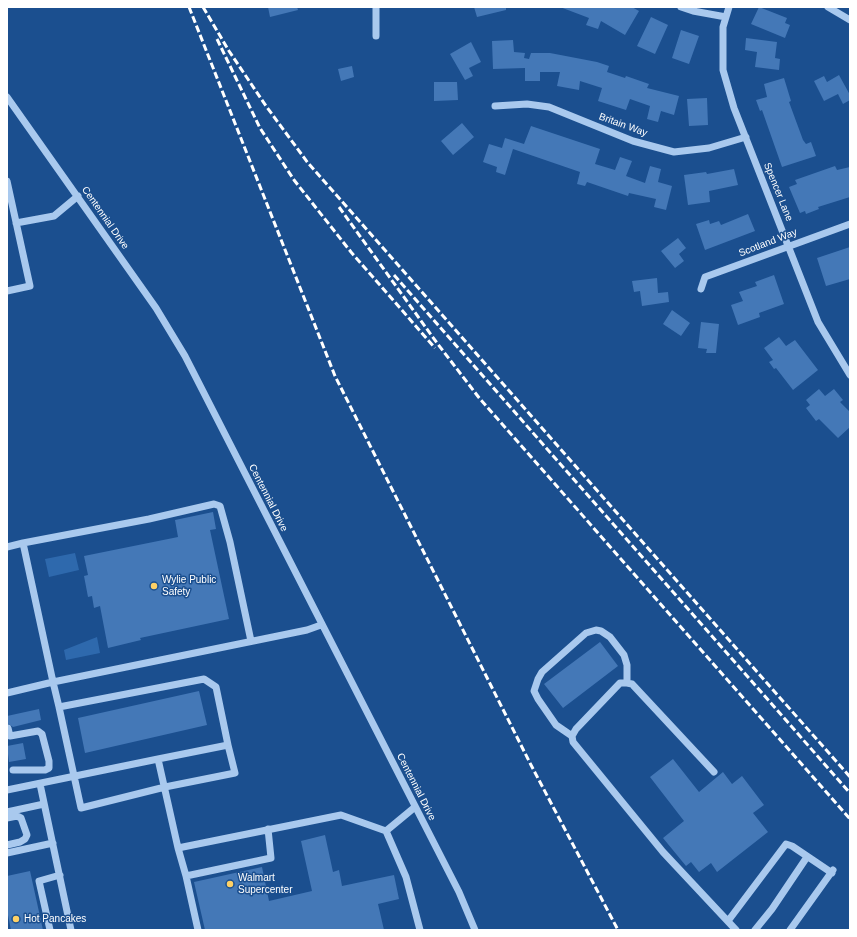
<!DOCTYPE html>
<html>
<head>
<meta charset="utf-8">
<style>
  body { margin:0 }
  #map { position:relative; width:857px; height:937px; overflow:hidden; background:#1b4f8f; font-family:Arial,sans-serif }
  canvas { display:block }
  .frame { position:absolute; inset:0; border:8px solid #fff; pointer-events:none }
</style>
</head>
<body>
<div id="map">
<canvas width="857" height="937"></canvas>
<div class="frame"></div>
</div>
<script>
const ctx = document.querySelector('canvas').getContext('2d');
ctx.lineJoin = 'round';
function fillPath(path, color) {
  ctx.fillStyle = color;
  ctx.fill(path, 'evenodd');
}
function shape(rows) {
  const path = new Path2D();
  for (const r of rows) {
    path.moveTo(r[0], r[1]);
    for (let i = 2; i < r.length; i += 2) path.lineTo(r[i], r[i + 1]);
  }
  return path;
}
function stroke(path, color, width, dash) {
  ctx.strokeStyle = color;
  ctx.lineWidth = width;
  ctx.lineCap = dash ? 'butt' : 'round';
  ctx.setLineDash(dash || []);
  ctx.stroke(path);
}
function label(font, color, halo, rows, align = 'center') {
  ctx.font = font + ' Arial,sans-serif';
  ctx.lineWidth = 3;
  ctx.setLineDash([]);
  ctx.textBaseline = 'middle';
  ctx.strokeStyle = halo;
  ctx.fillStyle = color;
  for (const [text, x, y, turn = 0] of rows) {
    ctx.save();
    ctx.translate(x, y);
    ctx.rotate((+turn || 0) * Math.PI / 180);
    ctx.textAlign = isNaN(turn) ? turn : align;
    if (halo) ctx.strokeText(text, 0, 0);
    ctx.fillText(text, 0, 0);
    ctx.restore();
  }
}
fillPath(shape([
  [75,553,79,570,49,577,45,559],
  [97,637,100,653,66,660,64,650]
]), '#2e69ad');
fillPath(shape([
  [268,7,297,7,298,10,270,17],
  [474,7,506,7,506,10,477,17],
  [560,7,632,7,639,11,625,35,601,21,598,29,586,25,589,18],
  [759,7,787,18,785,23,790,25,785,38,751,24],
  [651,17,668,25,655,54,637,46],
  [681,30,699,36,689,64,672,58],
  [746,38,777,42,775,58,780,59,779,70,755,67,757,52,745,50],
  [513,40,514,52,525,53,524,58,529,59,531,53,550,53,597,62,609,66,607,72,625,78,626,76,649,84,647,88,679,96,674,115,661,111,658,122,647,119,650,106,630,99,626,110,598,101,602,88,580,81,579,90,557,86,560,72,540,72,540,81,525,81,525,68,493,69,492,41],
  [471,42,481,62,469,68,473,76,465,80,450,54],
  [352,66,354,77,341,81,338,69],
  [839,75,850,95,850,100,843,104,838,94,824,101,814,81,824,76,827,82],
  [784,78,791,101,789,102,803,140,806,144,811,142,816,156,782,167,762,110,760,111,756,100,767,97,764,84],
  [434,82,457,82,458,100,434,101],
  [707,98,708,125,689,126,687,99],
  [462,123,474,137,453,155,441,141],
  [531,126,600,149,595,164,615,170,620,157,632,161,626,176,645,183,650,166,661,169,658,182,672,186,666,210,654,207,656,199,629,193,628,196,587,182,585,186,577,184,580,172,513,149,505,175,496,172,497,167,483,162,489,144,502,148,505,138,524,144],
  [835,166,837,170,850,167,850,197,818,207,819,209,806,214,805,211,800,213,789,187,797,184,795,180],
  [734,169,738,185,709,191,710,202,688,205,684,175,706,172,707,174],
  [748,214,755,231,705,250,696,224,709,220,710,224,719,221,721,225],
  [678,238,686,248,679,254,684,261,675,268,661,251],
  [850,247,850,279,826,286,817,258],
  [774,275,784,304,759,313,760,317,738,325,731,305,743,301,739,292,757,286,755,282],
  [657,278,658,293,668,292,669,302,642,306,640,291,634,292,632,281],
  [672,310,690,323,681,336,663,324],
  [701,322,719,324,716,353,706,353,707,349,698,348],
  [779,337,786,346,795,340,818,370,793,390,776,368,774,369,769,362,773,360,764,348],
  [819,389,825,396,834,389,843,400,840,402,850,412,850,427,838,438,819,419,816,421,806,408,810,405,806,400],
  [213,512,216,529,210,530,229,619,140,638,141,640,108,648,100,606,94,608,92,596,88,597,84,576,88,575,84,556,178,537,175,520],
  [600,642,618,666,563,708,544,684],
  [199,691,207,725,85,753,78,718],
  [39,709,41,720,13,727,7,723,7,716],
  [23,743,26,759,9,762,7,746],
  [673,759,699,792,723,772,732,784,742,776,764,805,753,813,768,832,717,872,711,863,699,872,691,862,686,866,663,838,684,821,650,777],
  [325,835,333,872,339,870,342,886,394,875,399,899,378,904,384,930,205,930,194,882,262,867,269,901,312,891,301,841],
  [30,871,43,930,11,930,7,910,7,876]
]), '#4478b7');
stroke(shape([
  [681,7,693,11,726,17],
  [729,7,723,27,723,70,734,108,818,322,850,375],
  [828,7,850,20],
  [376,36,376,7],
  [7,97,156,308,185,356,459,892,475,930],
  [495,106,527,104,549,107,633,141,674,152,709,148,746,137],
  [7,181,30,286,7,291],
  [16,223,54,216,78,196],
  [701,289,705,277,850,224],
  [23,543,149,519,214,504,220,506,230,542,251,641],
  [7,547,23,543,53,682,307,630,321,625],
  [7,693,53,682,59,707,204,679,216,687,228,745,158,759,178,848],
  [59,707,81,808,165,787,235,773,228,745],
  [8,728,10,736,38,731,42,734,49,761,49,768,45,770,13,770],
  [572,736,556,725,538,699,534,691,538,679,542,672,586,633,596,630,601,631,610,637,624,655,627,665,627,683],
  [714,772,632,684,627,683,620,683,576,729,572,736,573,742,663,852,736,930],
  [40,784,71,930],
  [7,790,158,759],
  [7,812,44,804],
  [7,818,17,816,21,818,27,835,25,839,20,842,7,845],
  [386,831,406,877,420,930],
  [7,853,53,843],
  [186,876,271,858,268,829],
  [728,921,786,844,792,846,832,873],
  [50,930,39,881,60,875],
  [198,930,186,876,178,848,341,815,386,831,415,807],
  [755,930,772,909,807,857],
  [790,930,833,870]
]), '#a9c9ee', 7);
stroke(shape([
  [189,7,335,376,531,765,618,930],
  [203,7,229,51,266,106,308,163,850,777],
  [217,39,260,128,294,180,351,252,435,348],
  [339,207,437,343,480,399,850,819],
  [394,275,850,793]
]), '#fff', 3, [7, 3]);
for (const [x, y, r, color] of [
  [154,586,4,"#ffd166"],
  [230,884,4,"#ffd166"],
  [16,919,4,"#ffd166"]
]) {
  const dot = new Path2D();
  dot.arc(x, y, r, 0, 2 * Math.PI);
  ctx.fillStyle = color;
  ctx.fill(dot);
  stroke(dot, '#1b4f8f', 1.5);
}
label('10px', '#fff', '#1b4f8f', [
  ["Britain Way",623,125,20],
  ["Spencer Lane",778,192,68],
  ["Centennial Drive",105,218,55],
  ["Scotland Way",768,243,-21],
  ["Centennial Drive",268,498,63],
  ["Centennial Drive",416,787,63]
]);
label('10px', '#fff', '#1b4f8f', [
  ["Wylie Public",162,580],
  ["Safety",162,592],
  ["Walmart",238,878],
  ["Supercenter",238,890],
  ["Hot Pancakes",24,919]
], 'left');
</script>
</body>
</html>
